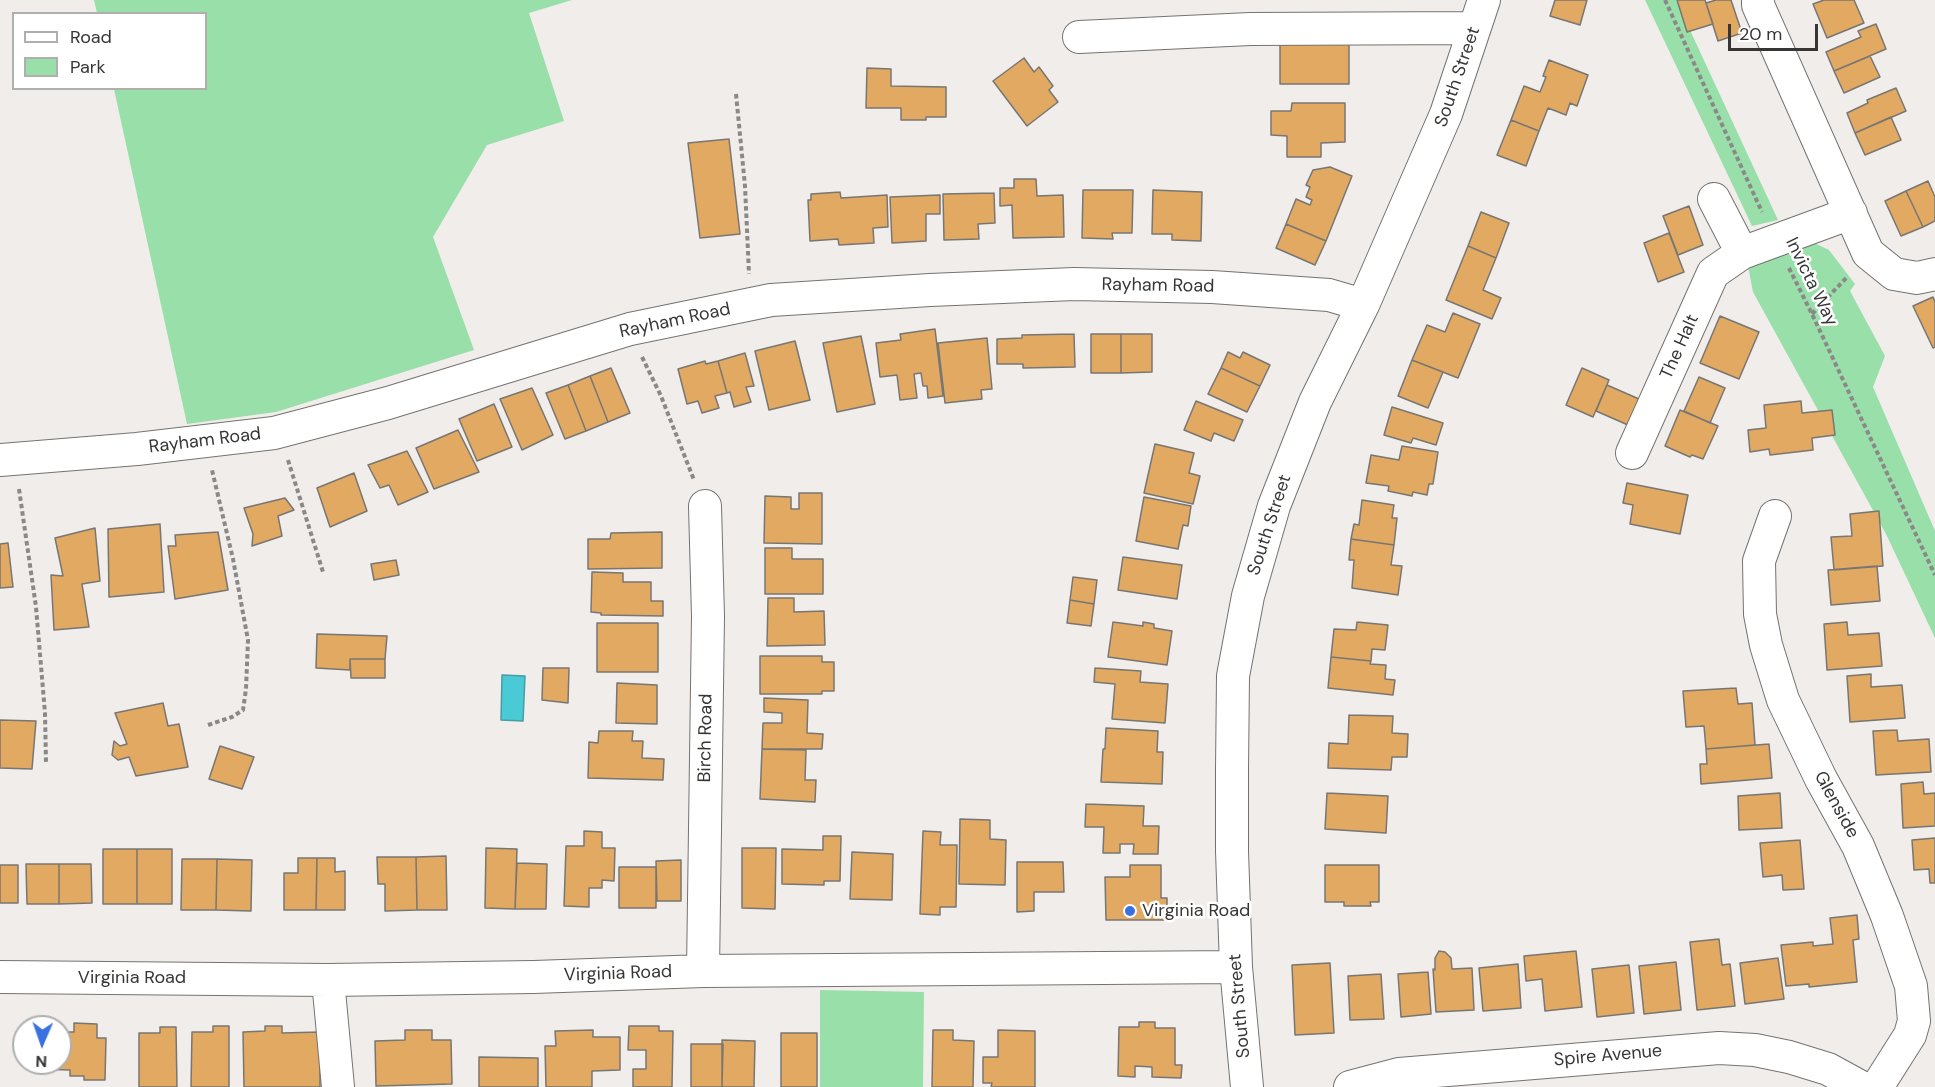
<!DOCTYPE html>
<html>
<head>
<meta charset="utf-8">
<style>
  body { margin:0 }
  #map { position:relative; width:1935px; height:1087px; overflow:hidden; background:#f0edea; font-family:"DM Sans",sans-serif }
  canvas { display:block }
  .legend { position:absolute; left:12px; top:12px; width:195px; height:78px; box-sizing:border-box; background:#fff; border:2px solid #afafae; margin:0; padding:8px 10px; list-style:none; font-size:18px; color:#373635 }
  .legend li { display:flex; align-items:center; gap:12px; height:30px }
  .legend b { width:30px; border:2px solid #afafae }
  .north { position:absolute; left:12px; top:1015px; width:60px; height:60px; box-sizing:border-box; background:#fff; border:2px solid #afafae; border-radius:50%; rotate:182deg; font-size:16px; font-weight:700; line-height:24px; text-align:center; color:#373635 }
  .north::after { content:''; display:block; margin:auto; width:21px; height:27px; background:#3971e1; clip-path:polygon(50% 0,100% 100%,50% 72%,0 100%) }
  .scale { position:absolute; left:1728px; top:24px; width:90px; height:27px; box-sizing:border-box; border:3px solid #373635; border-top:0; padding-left:8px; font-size:18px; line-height:21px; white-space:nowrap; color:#373635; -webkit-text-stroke:4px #fff; paint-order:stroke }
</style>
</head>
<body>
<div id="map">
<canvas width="1935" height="1087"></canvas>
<ul class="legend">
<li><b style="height:8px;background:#fff"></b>Road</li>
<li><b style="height:16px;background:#98dfaa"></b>Park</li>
</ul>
<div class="north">N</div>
<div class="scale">20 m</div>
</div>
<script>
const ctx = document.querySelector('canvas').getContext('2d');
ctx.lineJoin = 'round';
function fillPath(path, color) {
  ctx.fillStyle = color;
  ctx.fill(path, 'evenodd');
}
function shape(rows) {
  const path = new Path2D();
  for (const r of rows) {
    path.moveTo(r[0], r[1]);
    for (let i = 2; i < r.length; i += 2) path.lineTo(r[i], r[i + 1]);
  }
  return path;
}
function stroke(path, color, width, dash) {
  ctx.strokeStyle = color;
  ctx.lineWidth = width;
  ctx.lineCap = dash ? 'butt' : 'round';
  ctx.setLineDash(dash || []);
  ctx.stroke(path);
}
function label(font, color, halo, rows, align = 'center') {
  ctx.font = font + ' "DM Sans",sans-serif';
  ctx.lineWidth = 5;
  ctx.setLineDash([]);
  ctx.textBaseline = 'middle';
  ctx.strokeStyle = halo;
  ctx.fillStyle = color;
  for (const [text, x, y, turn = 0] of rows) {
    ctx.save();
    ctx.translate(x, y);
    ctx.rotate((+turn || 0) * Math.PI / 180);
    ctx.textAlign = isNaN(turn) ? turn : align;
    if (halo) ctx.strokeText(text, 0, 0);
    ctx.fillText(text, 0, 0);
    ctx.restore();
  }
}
fillPath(shape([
  [94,0,572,0,529,13,564,121,487,145,433,237,474,350,276,412,187,424,114,89,206,88,206,14,97,13],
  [1645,0,1676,0,1778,220,1752,226],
  [1812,242,1829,250,1855,284,1850,291,1885,356,1873,387,1935,531,1935,638,1886,534,1753,292,1748,266],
  [820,990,924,992,923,1087,820,1087]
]), '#98dfaa');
const water = shape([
  [502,675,525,676,523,721,501,720,502,675]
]);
fillPath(water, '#4acad4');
stroke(water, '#449ea4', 1.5);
const building = shape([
  [1555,0,1587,0,1580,25,1550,16,1555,0],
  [1677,0,1705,0,1713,24,1687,32,1677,0],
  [1716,0,1731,0,1742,33,1718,41,1706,3,1716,0],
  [1824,0,1854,0,1864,23,1827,38,1813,4,1824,0],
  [1876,24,1886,49,1834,71,1826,52,1861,37,1858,31,1876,24],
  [1280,42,1349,42,1349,84,1280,84,1280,42],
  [1870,56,1880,77,1844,93,1834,71,1870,56],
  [1024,58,1034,72,1039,67,1053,86,1049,90,1058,102,1027,126,993,81,1024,58],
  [1549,60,1588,75,1577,106,1570,103,1566,115,1548,108,1539,131,1511,120,1524,86,1540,92,1546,77,1543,76,1549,60],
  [867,68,891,69,891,86,946,87,946,117,926,117,926,120,901,120,901,108,866,108,867,68],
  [1896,88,1906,111,1855,133,1847,113,1868,103,1867,100,1896,88],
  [1292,103,1345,103,1345,142,1321,143,1321,157,1287,157,1287,136,1271,135,1271,111,1291,111,1292,103],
  [1891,117,1901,140,1865,155,1855,133,1891,117],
  [1511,120,1539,131,1526,166,1497,155,1511,120],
  [729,139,740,234,700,238,688,143,729,139],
  [1330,167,1352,176,1326,241,1286,224,1296,199,1310,205,1312,200,1306,197,1310,187,1306,185,1313,170,1330,167],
  [1014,179,1036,179,1037,196,1063,195,1064,237,1013,238,1012,205,1000,206,1000,188,1014,188,1014,179],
  [1928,181,1935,197,1935,221,1923,227,1906,191,1928,181],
  [1083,190,1133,190,1132,233,1112,233,1113,239,1082,238,1083,190],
  [1153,190,1202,192,1201,241,1172,240,1172,234,1152,234,1153,190],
  [1906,191,1923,227,1901,236,1885,201,1906,191],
  [840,192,841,198,887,195,888,227,873,228,874,243,839,245,838,239,810,241,808,200,811,200,811,194,840,192],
  [994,193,995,223,978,224,979,239,944,240,943,194,994,193],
  [940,195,940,214,926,214,926,241,892,243,890,197,940,195],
  [1689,206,1703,245,1678,255,1663,216,1689,206],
  [1481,212,1509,223,1496,258,1468,246,1481,212],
  [1286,224,1326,241,1315,265,1276,248,1286,224],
  [1669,233,1684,272,1658,282,1644,243,1669,233],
  [1468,246,1496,258,1483,290,1501,298,1492,319,1446,300,1468,246],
  [1933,297,1935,302,1935,347,1933,348,1913,306,1933,297],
  [1453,313,1480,324,1458,378,1412,360,1427,325,1445,332,1453,313],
  [1720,316,1759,332,1739,379,1700,363,1720,316],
  [935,329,943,396,928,398,927,386,923,386,921,373,914,374,917,398,900,400,897,375,880,377,876,343,901,340,900,334,935,329],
  [1074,334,1075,367,1023,368,1023,364,997,364,997,339,1022,338,1022,335,1074,334],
  [1091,334,1121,334,1121,373,1091,373,1091,334],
  [1121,334,1152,334,1152,372,1121,373,1121,334],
  [861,336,875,404,837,412,823,343,861,336],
  [987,338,992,389,981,390,982,399,945,403,938,343,987,338],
  [795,341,810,400,769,410,755,351,795,341],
  [1228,352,1240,358,1243,352,1270,365,1260,386,1221,368,1228,352],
  [745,353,754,386,746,387,751,402,734,407,730,392,727,393,718,361,745,353],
  [1412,360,1443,372,1428,408,1398,396,1412,360],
  [705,361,706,364,718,361,727,393,715,396,719,408,702,413,698,401,687,404,678,369,705,361],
  [611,368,630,413,608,422,590,376,611,368],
  [1221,368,1260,386,1247,412,1208,394,1221,368],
  [1582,368,1609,380,1593,417,1566,405,1582,368],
  [590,376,608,422,586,431,568,385,590,376],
  [1699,377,1725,388,1710,423,1684,411,1699,377],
  [568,385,586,431,565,439,546,393,568,385],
  [1607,385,1639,399,1628,425,1596,411,1607,385],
  [532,388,553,435,522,450,500,399,532,388],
  [1196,401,1243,420,1234,441,1214,433,1211,441,1184,430,1196,401],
  [1801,401,1802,413,1832,410,1835,435,1812,438,1813,450,1770,455,1769,449,1750,452,1748,430,1766,428,1764,405,1801,401],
  [494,404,512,447,477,461,459,419,494,404],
  [1392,407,1443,423,1436,445,1413,438,1411,443,1384,435,1392,407],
  [1680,410,1718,426,1703,459,1692,455,1690,457,1665,446,1680,410],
  [458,430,479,472,434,489,416,448,458,430],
  [1155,444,1194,453,1189,473,1200,476,1193,504,1144,493,1155,444],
  [1402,446,1438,452,1433,484,1429,484,1427,495,1413,492,1412,496,1388,491,1389,486,1366,483,1371,455,1399,460,1402,446],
  [407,451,428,492,398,505,389,485,380,488,368,465,407,451],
  [354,473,367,511,330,527,317,488,354,473],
  [1627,483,1688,495,1680,534,1630,524,1633,505,1623,503,1627,483],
  [799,493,822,493,822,544,764,543,765,496,791,497,791,509,799,509,799,493],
  [1144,497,1191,506,1188,526,1183,525,1178,549,1136,541,1144,497],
  [285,498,294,510,278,516,282,536,252,546,253,534,244,508,285,498],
  [1362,500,1394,505,1392,518,1397,518,1394,545,1351,539,1354,524,1359,525,1362,500],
  [1879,511,1883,566,1834,570,1831,537,1852,536,1850,514,1879,511],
  [160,524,164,592,109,597,108,529,160,524],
  [95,528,100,581,82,584,89,627,54,630,51,575,63,576,55,538,95,528],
  [218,532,228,590,175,599,168,546,176,546,175,535,218,532],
  [662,532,662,568,588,569,588,539,610,539,611,533,662,532],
  [1351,539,1394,545,1391,565,1402,566,1398,595,1352,588,1354,560,1349,560,1351,539],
  [8,543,13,587,0,588,0,544,8,543],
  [765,548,792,548,792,559,823,559,823,594,765,594,765,548],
  [1123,557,1182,565,1177,599,1118,590,1123,557],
  [396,560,399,575,374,580,371,564,396,560],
  [1877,566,1880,601,1831,605,1828,570,1877,566],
  [592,572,623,573,623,582,651,582,651,601,663,601,663,616,601,615,601,613,591,612,592,572],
  [1073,577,1097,580,1094,604,1070,600,1073,577],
  [768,598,794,598,794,612,824,611,825,645,767,646,768,598],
  [1070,600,1094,604,1091,626,1067,623,1070,600],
  [1113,622,1143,626,1143,622,1154,624,1154,628,1172,631,1167,665,1108,657,1113,622],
  [1357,622,1388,625,1385,650,1372,649,1371,661,1331,657,1334,629,1356,630,1357,622],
  [1847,622,1848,635,1879,633,1882,666,1827,670,1824,624,1847,622],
  [597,623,658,623,658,672,597,672,597,623],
  [317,634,387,636,385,659,350,659,350,670,316,668,317,634],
  [760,656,822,656,822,662,834,662,834,691,822,691,822,694,760,694,760,656],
  [1331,657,1371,661,1370,664,1386,665,1385,679,1395,680,1393,695,1328,688,1331,657],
  [350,659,385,659,385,678,351,678,350,659],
  [543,668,569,668,568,703,542,700,543,668],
  [1095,668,1141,671,1140,682,1168,684,1165,723,1112,719,1115,684,1094,682,1095,668],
  [1871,674,1871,687,1902,685,1905,718,1850,722,1847,676,1871,674],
  [617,683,657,685,657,724,616,723,617,683],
  [1736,688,1738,704,1752,703,1755,745,1706,749,1704,726,1686,727,1683,691,1736,688],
  [764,698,808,700,807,733,823,734,822,749,762,749,763,723,782,723,782,713,764,712,764,698],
  [163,703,168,726,179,724,188,767,136,776,129,757,118,760,112,755,114,741,120,746,127,744,115,713,163,703],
  [1349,715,1393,716,1392,733,1408,734,1407,757,1392,757,1391,770,1328,768,1329,743,1348,744,1349,715],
  [0,720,36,721,32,769,0,768,0,720],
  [1106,728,1158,731,1157,752,1163,752,1162,784,1101,782,1103,749,1105,749,1106,728],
  [1897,730,1898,741,1929,739,1931,772,1876,775,1873,731,1897,730],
  [599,731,633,731,632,741,643,741,642,758,664,759,663,780,588,778,589,742,598,743,599,731],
  [1769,744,1772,778,1701,784,1700,764,1707,764,1706,749,1769,744],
  [220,746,254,757,242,789,209,779,220,746],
  [762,749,806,750,805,780,816,780,815,802,760,799,762,749],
  [1923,782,1924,794,1935,793,1935,826,1903,828,1901,784,1923,782],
  [1327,793,1388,796,1386,833,1325,829,1327,793],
  [1780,793,1782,828,1739,830,1738,796,1780,793],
  [1086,804,1144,806,1143,826,1159,826,1158,854,1133,854,1134,844,1120,844,1120,853,1103,853,1104,827,1085,827,1086,804],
  [960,819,990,820,990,839,1006,840,1005,885,959,884,960,819],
  [584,831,602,832,602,848,615,848,614,881,602,880,602,888,589,888,589,907,564,906,566,846,584,846,584,831],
  [923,831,941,832,940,845,957,845,956,907,940,907,940,915,920,914,923,831],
  [823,836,841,836,840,881,824,881,824,885,782,884,782,849,823,850,823,836],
  [1935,838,1935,883,1930,883,1929,869,1914,870,1912,840,1935,838],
  [1800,840,1804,889,1783,890,1782,875,1763,877,1760,843,1800,840],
  [486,848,517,849,515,909,485,908,486,848],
  [742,848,776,848,775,909,742,908,742,848],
  [103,849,137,849,137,904,103,904,103,849],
  [137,849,172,849,172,904,137,904,137,849],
  [852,852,893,854,892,900,850,899,852,852],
  [446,856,447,910,417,910,416,857,446,856],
  [377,857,416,857,417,910,385,911,385,884,378,884,377,857],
  [298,858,317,858,316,910,284,910,284,873,298,873,298,858],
  [317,858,335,858,335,872,345,871,345,910,316,910,317,858],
  [182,859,217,859,216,910,181,910,182,859],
  [217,859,252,860,251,911,216,910,217,859],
  [681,860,681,901,657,901,656,861,681,860],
  [1017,862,1063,862,1064,892,1034,892,1034,911,1017,912,1017,862],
  [517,863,547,864,546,909,515,909,517,863],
  [26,864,59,864,59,904,27,904,26,864],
  [59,864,91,864,92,903,59,904,59,864],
  [0,865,18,865,18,903,0,903,0,865],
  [1130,865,1161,865,1161,898,1167,898,1167,920,1106,920,1105,877,1130,877,1130,865],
  [1325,865,1379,865,1379,902,1370,902,1371,906,1344,906,1344,902,1325,902,1325,865],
  [619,867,656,867,656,908,619,908,619,867],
  [1857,915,1859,939,1853,940,1857,982,1809,987,1809,984,1786,986,1781,945,1813,942,1813,946,1833,944,1830,918,1857,915],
  [1719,939,1722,965,1730,964,1735,1006,1697,1010,1690,942,1719,939],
  [1439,951,1445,952,1451,958,1452,969,1472,968,1474,1010,1436,1012,1433,969,1435,970,1435,958,1439,951],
  [1576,951,1582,1007,1545,1011,1542,979,1526,981,1524,956,1576,951],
  [1778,958,1784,999,1745,1004,1740,963,1778,958],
  [1676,962,1681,1010,1644,1014,1639,966,1676,962],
  [1330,963,1334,1033,1295,1035,1292,965,1330,963],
  [1518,964,1521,1008,1483,1011,1479,968,1518,964],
  [1629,965,1634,1013,1597,1017,1592,969,1629,965],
  [1428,972,1431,1014,1401,1017,1398,974,1428,972],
  [1381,974,1384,1019,1350,1020,1348,976,1381,974],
  [1139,1022,1155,1022,1155,1028,1175,1028,1175,1065,1182,1065,1181,1078,1152,1077,1152,1067,1135,1066,1135,1077,1118,1076,1119,1027,1139,1027,1139,1022],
  [74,1023,97,1024,97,1038,106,1038,105,1080,84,1080,84,1076,70,1076,70,1070,36,1069,36,1063,60,1063,60,1032,74,1032,74,1023],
  [213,1026,229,1026,229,1087,191,1087,192,1032,213,1032,213,1026],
  [265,1026,282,1026,282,1033,320,1032,320,1087,244,1087,243,1032,265,1031,265,1026],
  [629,1026,659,1026,659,1031,673,1031,672,1087,633,1087,633,1069,646,1069,646,1050,628,1050,629,1026],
  [160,1027,176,1027,177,1087,139,1087,139,1033,160,1033,160,1027],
  [405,1030,432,1030,432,1040,451,1040,452,1084,376,1086,375,1041,405,1040,405,1030],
  [593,1030,593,1037,620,1037,620,1070,592,1071,592,1087,546,1087,545,1046,556,1046,555,1031,593,1030],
  [933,1030,953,1030,953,1040,974,1041,973,1087,932,1087,933,1030],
  [998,1030,1035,1031,1035,1087,991,1087,992,1083,983,1083,983,1057,998,1057,998,1030],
  [781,1033,817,1033,817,1087,781,1087,781,1033],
  [722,1040,755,1041,754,1087,722,1087,722,1040],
  [691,1044,723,1044,722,1087,691,1087,691,1044],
  [479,1057,538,1058,538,1087,479,1087,479,1057]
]);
fillPath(building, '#e1a961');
stroke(building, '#787673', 1.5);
const minor = shape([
  [1758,0,1758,5,1868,253,1894,274,1917,278,1935,274],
  [1079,37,1250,29,1474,28],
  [1714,199,1742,253],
  [1632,453,1713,273,1742,253,1851,213],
  [0,460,137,449,274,433,388,403,630,329,771,300,930,290,1074,284,1212,287,1329,295,1363,305],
  [1775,516,1759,561,1760,614,1766,645,1783,700,1821,779,1858,846,1887,916,1911,986,1914,1021,1910,1035,1877,1087],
  [703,971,708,616,705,506],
  [0,977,328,980,534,977,703,971,1236,967],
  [328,980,338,1087],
  [1247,1087,1236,967,1232,851,1232,769,1233,676,1248,596,1274,506,1315,402,1363,305,1446,114,1484,0],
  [1350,1087,1399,1074,1719,1048,1755,1050,1789,1057,1828,1069,1861,1087]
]);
stroke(minor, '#757370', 34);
stroke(shape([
  [1665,0,1762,212],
  [736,94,745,186,749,274],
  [1789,268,1812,314,1935,575],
  [1812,314,1848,276],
  [642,357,661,396,694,480],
  [288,460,323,572],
  [19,489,36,607,45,713,46,763],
  [208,725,232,717,243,710,246,689,248,640,233,559,212,470]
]), '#8b8987', 4, [4.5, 3]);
stroke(minor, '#fff', 32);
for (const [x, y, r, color] of [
  [1130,911,6,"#3971e1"]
]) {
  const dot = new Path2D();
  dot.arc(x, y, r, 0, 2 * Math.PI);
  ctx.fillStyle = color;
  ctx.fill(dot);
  stroke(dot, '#fff', 2);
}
label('18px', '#373635', '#fff', [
  ["South Street",1458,77,-71],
  ["Invicta Way",1811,282,64],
  ["Rayham Road",1158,286,1],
  ["Rayham Road",675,321,-12],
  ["The Halt",1680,347,-66],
  ["Rayham Road",205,441,-7],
  ["South Street",1270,525,-72],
  ["Birch Road",706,738,-89],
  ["Glenside",1836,805,61],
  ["Virginia Road",618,974,-2],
  ["Virginia Road",132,978],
  ["South Street",1240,1006,-95],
  ["Spire Avenue",1608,1056,-5]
]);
label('18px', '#373635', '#fff', [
  ["Virginia Road",1142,911]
], 'left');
</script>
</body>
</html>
